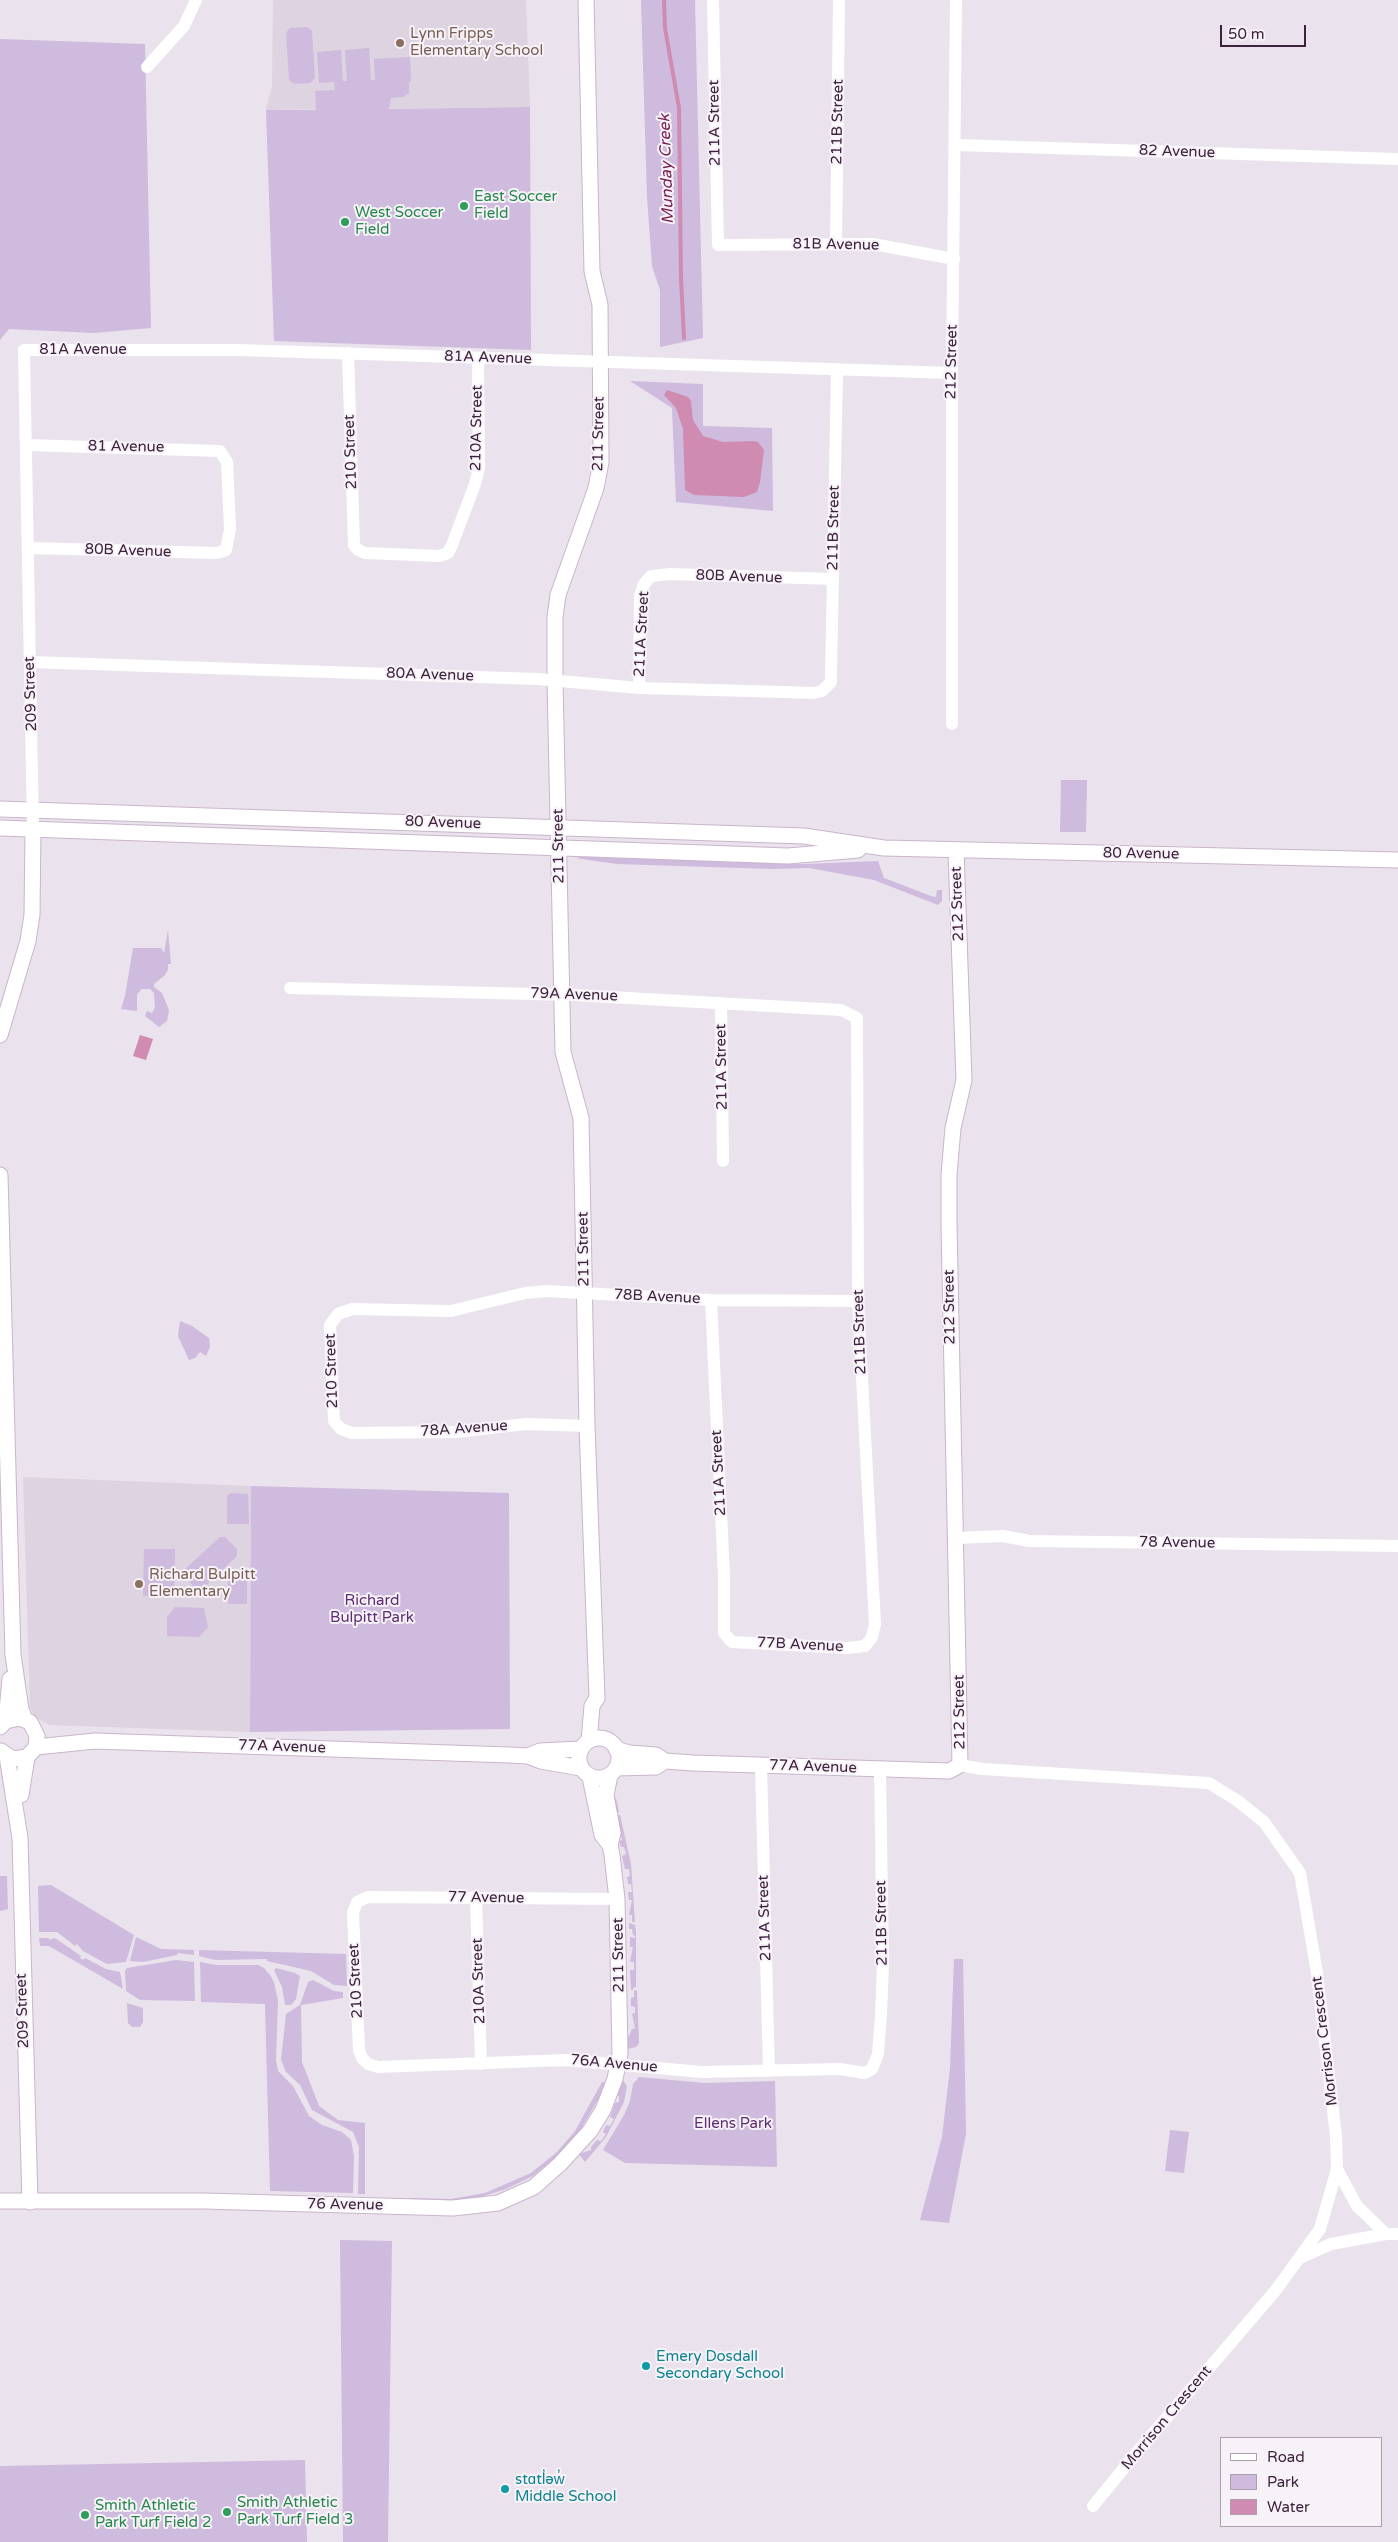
<!DOCTYPE html>
<html>
<head>
<meta charset="utf-8">
<style>
  body { margin:0 }
  #map { position:relative; width:1398px; height:2542px; overflow:hidden; background:#eae2ec; font-family:"Varela Round",sans-serif }
  canvas { display:block }
  .legend { position:absolute; left:1220px; top:2437px; width:162px; height:90px; box-sizing:border-box; background:#f7f2f8; border:1px solid #ad9fad; margin:0; padding:6px 9px; list-style:none; font-size:15px; color:#3d223c }
  .legend li { display:flex; align-items:center; gap:10px; height:25px }
  .legend b { width:25px; border:1px solid #ad9fad }
  .scale { position:absolute; left:1220px; top:25px; width:86px; height:22px; box-sizing:border-box; border:2px solid #3d223c; border-top:0; padding-left:6px; font-size:15px; line-height:18px; white-space:nowrap; color:#3d223c; -webkit-text-stroke:4px #f7f2f8; paint-order:stroke }
</style>
</head>
<body>
<div id="map">
<canvas width="1398" height="2542"></canvas>
<ul class="legend">
<li><b style="height:6px;background:#fff"></b>Road</li>
<li><b style="height:14px;background:#cebbdd"></b>Park</li>
<li><b style="height:14px;background:#d08bb1"></b>Water</li>
</ul>
<div class="scale">50 m</div>
</div>
<script>
const ctx = document.querySelector('canvas').getContext('2d');
ctx.lineJoin = 'round';
function fillPath(path, color) {
  ctx.fillStyle = color;
  ctx.fill(path, 'evenodd');
}
function shape(rows) {
  const path = new Path2D();
  for (const r of rows) {
    if (r.length === 3) {
      path.moveTo(r[0] + r[2], r[1]);
      path.arc(r[0], r[1], r[2], 0, 2 * Math.PI);
      continue;
    }
    path.moveTo(r[0], r[1]);
    for (let i = 2; i < r.length; i += 2) path.lineTo(r[i], r[i + 1]);
  }
  return path;
}
function stroke(path, color, width, dash) {
  ctx.strokeStyle = color;
  ctx.lineWidth = width;
  ctx.lineCap = dash ? 'butt' : 'round';
  ctx.setLineDash(dash || []);
  ctx.stroke(path);
}
function label(font, color, halo, rows, align = 'center') {
  ctx.font = font + ' "Varela Round",sans-serif';
  ctx.lineWidth = 4;
  ctx.setLineDash([]);
  ctx.textBaseline = 'middle';
  ctx.strokeStyle = halo;
  ctx.fillStyle = color;
  for (const [text, x, y, turn = 0] of rows) {
    ctx.save();
    ctx.translate(x, y);
    ctx.rotate((+turn || 0) * Math.PI / 180);
    ctx.textAlign = isNaN(turn) ? turn : align;
    if (halo) ctx.strokeText(text, 0, 0);
    ctx.fillText(text, 0, 0);
    ctx.restore();
  }
}
fillPath(shape([
  [273,0,526,0,530,107,266,110,272,86],
  [23,1477,251,1486,250,1732,50,1725,34,1717,30,1706]
]), '#ded3e0');
fillPath(shape([
  [641,0,695,0,703,338,660,347,660,290,652,266,647,197],
  [307,27,312,31,315,78,310,83,294,84,289,80,286,33,290,28],
  [0,39,145,44,151,328,94,333,9,329,0,340],
  [369,48,371,80,375,80,374,59,410,57,411,81,409,82,409,93,403,97,391,98,389,109,530,107,531,350,274,341,266,110,316,110,315,91,335,90,334,82,319,83,317,52,341,50,343,81,347,81,345,50],
  [630,381,703,384,703,426,772,428,773,511,676,502,672,408],
  [1061,780,1087,780,1086,832,1060,832],
  [587,856,805,864,878,861,884,878,931,896,936,897,937,890,942,890,942,901,938,905,874,880,809,868,772,869,617,864,575,858],
  [168,930,171,964,168,964,168,970,164,976,154,984,154,987,162,993,169,1010,167,1021,159,1027,145,1016,147,1011,152,1013,155,1007,154,993,150,989,142,989,137,994,137,1011,121,1009,125,996,133,948,161,948,164,953],
  [180,1321,192,1326,209,1338,210,1347,206,1356,200,1352,195,1358,189,1360,178,1336],
  [251,1486,509,1493,510,1729,250,1732],
  [231,1493,248,1494,249,1524,227,1524,227,1496],
  [220,1537,225,1537,237,1549,237,1556,202,1589,196,1589,184,1576,184,1570],
  [144,1549,175,1549,174,1597,143,1596],
  [228,1573,247,1573,247,1604,228,1604],
  [175,1607,204,1608,208,1627,199,1637,167,1636,167,1617],
  [616,1798,619,1812,616,1812,617,1815,620,1815,631,1864,635,1922,632,1922,632,1915,629,1915,632,1900,629,1900,628,1892,632,1892,631,1884,628,1884,627,1877,630,1876,629,1869,625,1869,622,1856,626,1854,624,1847,621,1847,619,1841,622,1840,611,1799],
  [0,1876,7,1876,8,1909,0,1911],
  [51,1885,134,1935,126,1962,107,1964,83,1951,77,1944,75,1946,57,1932,39,1932,38,1886],
  [629,1923,635,1925,636,1932,636,1987,633,1988,633,1990,631,1990,630,1970,634,1970,634,1962,630,1962,633,1947,630,1947,630,1937,635,1938,635,1936,633,1935,632,1929,629,1929],
  [136,1937,161,1949,194,1950,194,1955,178,1953,177,1955,143,1962,130,1961],
  [39,1938,49,1938,49,1940,55,1938,81,1956,80,1958,83,1960,85,1958,106,1969,120,1972,123,1989,49,1946,40,1946],
  [199,1950,346,1954,347,1986,334,1985,311,1971,267,1961,267,1959,215,1960,199,1956],
  [954,1959,963,1959,966,2134,949,2223,920,2220,942,2137,950,2068],
  [176,1960,194,1962,195,2001,140,2000,126,1991,125,1971,127,1968],
  [200,1962,216,1965,258,1965,264,1968,270,1975,274,1982,278,2001,276,2060,278,2071,293,2086,309,2116,322,2125,342,2132,351,2140,354,2156,353,2193,270,2191,265,2004,201,2002],
  [276,1968,295,1973,300,1976,296,1999,291,2005,285,2005,282,1987,274,1970],
  [313,1980,334,1991,343,1992,343,1998,301,2005,302,2062,319,2106,338,2120,365,2123,365,2194,358,2194,359,2147,353,2132,312,2110,300,2085,286,2072,281,2060,286,2014,300,2005,308,1982],
  [637,1990,639,2043,636,2047,628,2049,628,2038,632,2029,635,2028,632,2014,635,2013,635,2007,631,2006,631,1998,634,1997,634,1991],
  [127,2003,143,2008,143,2022,140,2027,132,2027,128,2023],
  [639,2077,705,2083,775,2081,777,2167,625,2163,603,2150,624,2115,630,2101,633,2084],
  [622,2079,627,2086,624,2102,606,2137,585,2162,579,2154,591,2150,591,2147,597,2140,601,2141,606,2134,603,2132,606,2125,610,2126,614,2119,610,2117,615,2103,619,2102,619,2096,616,2095],
  [602,2082,606,2082,606,2086,581,2129,560,2154,533,2176,506,2189,471,2200,410,2201,408,2198,451,2199,485,2193,531,2173,557,2152,575,2131],
  [1170,2130,1189,2132,1184,2173,1165,2171],
  [340,2240,392,2241,388,2542,343,2542],
  [305,2460,307,2542,0,2542,0,2466]
]), '#cebbdd');
fillPath(shape([
  [667,390,688,397,691,401,693,420,703,436,723,442,753,441,758,442,764,450,760,482,757,492,744,497,694,495,685,490,683,429,676,408,664,395],
  [140,1035,153,1039,146,1060,133,1056]
]), '#d08bb1');
stroke(shape([
  [664,0,665,28,679,108,681,279,684,338]
]), '#d08bb1', 4);
const secondary = shape([
  [586,0,592,271,600,305,601,462,596,488,558,595,555,617,555,681,563,1052,581,1118,587,1426,597,1698,592,1706,589,1741],
  [0,809,804,836,884,848,1398,860],
  [0,828,788,856,858,850],
  [0,1035,28,941,32,915,33,829],
  [0,1175,13,1655,21,1709,25,1720],
  [6,1721,10,1679],
  [0,1727,6,1721,19,1718,30,1722,37,1736,36,1747,27,1757,13,1759,1,1751],
  [599,1758,20],
  [36,1747,95,1741,509,1755,528,1756,541,1761,581,1768],
  [616,1749,629,1753,656,1755,665,1761,693,1763,949,1771,960,1765,949,1224,949,1175,953,1128,964,1080,956,850],
  [7,1756,20,1838,30,2202],
  [528,1756,540,1751,581,1749],
  [616,1768,656,1767,665,1761],
  [21,1795,27,1757],
  [610,1845,613,1833,606,1795,610,1775],
  [0,2201,204,2201,453,2208,498,2203,534,2187,560,2164,590,2131,603,2110,615,2079,620,2054,617,1899,612,1855,610,1845,602,1835,590,1777]
]);
stroke(secondary, '#cab5cb', 17);
stroke(shape([
  [713,0,718,245,873,244,954,259],
  [147,67,184,26,196,0],
  [956,145,1398,159],
  [836,244,839,0],
  [348,353,354,545,358,550,365,553,439,556,448,553,452,545,475,484,479,468,478,358],
  [27,445,220,451,227,462,230,529,226,550,217,553,29,548],
  [30,662,538,679,639,688,784,692,814,693,822,691,831,682,831,674,837,370],
  [639,688,640,596,644,584,651,576,670,574,833,579],
  [952,724,952,373,956,0],
  [33,829,24,350,238,350,952,373],
  [290,988,574,995,841,1010,857,1018,858,1301,875,1624,872,1637,865,1646,847,1648,732,1642,724,1633,724,1576,711,1300],
  [721,1003,723,1161],
  [587,1426,526,1424,455,1432,352,1433,341,1429,334,1421,330,1325,338,1314,352,1309,451,1311,525,1293,546,1291,711,1300,858,1301],
  [957,1538,1003,1536,1029,1541,1398,1546],
  [761,1765,769,2071],
  [960,1765,982,1769,1209,1783,1238,1801,1264,1822,1300,1873,1317,1973,1336,2136,1337,2169,1320,2229,1276,2290,1138,2451,1093,2506],
  [476,1898,481,2064],
  [617,1899,368,1897,357,1902,353,1913,359,2050,362,2058,368,2064,378,2067,566,2060,702,2072,840,2069,865,2073,872,2069,878,2054,881,2015,883,1963,880,1769],
  [1337,2169,1357,2206,1386,2234],
  [1302,2257,1331,2244,1386,2234,1398,2234]
]), '#fff', 12);
stroke(secondary, '#fff', 15);
for (const [x, y, r, color] of [
  [400,43,5,"#8d6e63"],
  [464,206,5,"#2e9e5b"],
  [345,222,5,"#2e9e5b"],
  [139,1584,5,"#8d6e63"],
  [646,2366,5,"#0f9aa8"],
  [505,2489,5,"#0f9aa8"],
  [227,2512,5,"#2e9e5b"],
  [85,2515,5,"#2e9e5b"]
]) {
  const dot = new Path2D();
  dot.arc(x, y, r, 0, 2 * Math.PI);
  ctx.fillStyle = color;
  ctx.fill(dot);
  stroke(dot, '#f7f2f8', 2);
}
label('15px', '#785e54', '#f7f2f8', [
  ["Lynn Fripps",410,34],
  ["Elementary School",410,51],
  ["Richard Bulpitt",149,1575],
  ["Elementary",149,1592]
], 'left');
label('15px', '#3d223c', '#f7f2f8', [
  ["211B Street",838,122,-89],
  ["211A Street",715,123,-91],
  ["82 Avenue",1177,152,2],
  ["81B Avenue",836,245,1],
  ["81A Avenue",83,350],
  ["81A Avenue",488,358,2],
  ["212 Street",952,362,-89],
  ["210A Street",477,428,-89],
  ["211 Street",599,434,-89],
  ["81 Avenue",126,447,1],
  ["210 Street",351,452,-92],
  ["211B Street",834,528,-89],
  ["80B Avenue",128,551,2],
  ["80B Avenue",739,577,2],
  ["211A Street",642,634,-87],
  ["80A Avenue",430,675,2],
  ["209 Street",31,694,-92],
  ["80 Avenue",443,823,2],
  ["211 Street",559,846,-91],
  ["80 Avenue",1141,854,1],
  ["212 Street",958,904,-92],
  ["79A Avenue",574,995,2],
  ["211A Street",722,1067,-91],
  ["211 Street",584,1249,-91],
  ["78B Avenue",657,1297,3],
  ["212 Street",950,1307,-91],
  ["211B Street",860,1332,-92],
  ["210 Street",332,1371,-92],
  ["78A Avenue",464,1429,-4],
  ["211A Street",719,1473,-93],
  ["78 Avenue",1177,1543,1],
  ["77B Avenue",800,1645,3],
  ["212 Street",960,1712,-91],
  ["77A Avenue",282,1747,2],
  ["77A Avenue",813,1767,2],
  ["77 Avenue",486,1898,1],
  ["211A Street",765,1918,-92],
  ["211B Street",882,1923,-91],
  ["211 Street",619,1955,-91],
  ["210 Street",356,1981,-93],
  ["210A Street",479,1981,-92],
  ["209 Street",23,2011,-92],
  ["Morrison Crescent",1325,2041,-97],
  ["76A Avenue",614,2064,5],
  ["76 Avenue",345,2205,1],
  ["Morrison Crescent",1167,2418,-50]
]);
label('15px', '#27864d', '#f7f2f8', [
  ["East Soccer",474,197],
  ["Field",474,214],
  ["West Soccer",355,213],
  ["Field",355,230],
  ["Smith Athletic",237,2503],
  ["Park Turf Field 3",237,2520],
  ["Smith Athletic",95,2506],
  ["Park Turf Field 2",95,2523]
], 'left');
label('15px', '#5c2d73', '#f7f2f8', [
  ["Richard",372,1601],
  ["Bulpitt Park",372,1618],
  ["Ellens Park",733,2124]
]);
label('15px', '#0d838f', '#f7f2f8', [
  ["Emery Dosdall",656,2357],
  ["Secondary School",656,2374],
  ["stɑtl̓əw̓",515,2480],
  ["Middle School",515,2497]
], 'left');
label('italic 16px', '#781d4e', '#f7f2f8', [
  ["Munday Creek",667,169,-92]
]);
</script>
</body>
</html>
